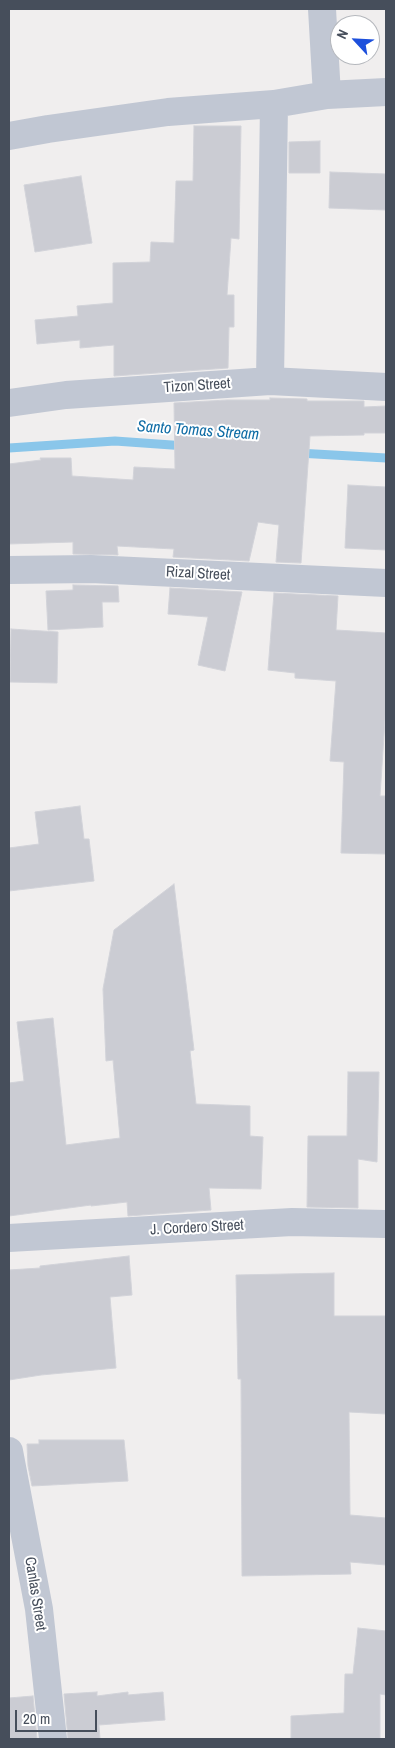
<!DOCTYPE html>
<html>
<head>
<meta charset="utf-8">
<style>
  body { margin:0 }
  #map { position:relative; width:395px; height:1748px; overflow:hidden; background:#f0eeee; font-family:"Archivo Narrow",sans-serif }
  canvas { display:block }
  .frame { position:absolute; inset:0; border:10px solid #464e5b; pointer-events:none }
  .north { position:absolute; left:330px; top:15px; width:50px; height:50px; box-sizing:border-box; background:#fff; border:1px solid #b5b8bd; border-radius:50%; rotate:295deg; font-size:14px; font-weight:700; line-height:20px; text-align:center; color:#464e5b }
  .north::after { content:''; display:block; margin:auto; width:18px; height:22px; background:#1d50dc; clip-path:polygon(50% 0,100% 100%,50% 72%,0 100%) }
  .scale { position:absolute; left:15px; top:1710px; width:82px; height:22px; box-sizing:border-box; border:2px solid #464e5b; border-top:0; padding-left:6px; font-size:15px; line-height:18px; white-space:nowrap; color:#464e5b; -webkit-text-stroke:4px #fff; paint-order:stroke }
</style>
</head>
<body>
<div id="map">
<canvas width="395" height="1748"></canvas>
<div class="frame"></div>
<div class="north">N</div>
<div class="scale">20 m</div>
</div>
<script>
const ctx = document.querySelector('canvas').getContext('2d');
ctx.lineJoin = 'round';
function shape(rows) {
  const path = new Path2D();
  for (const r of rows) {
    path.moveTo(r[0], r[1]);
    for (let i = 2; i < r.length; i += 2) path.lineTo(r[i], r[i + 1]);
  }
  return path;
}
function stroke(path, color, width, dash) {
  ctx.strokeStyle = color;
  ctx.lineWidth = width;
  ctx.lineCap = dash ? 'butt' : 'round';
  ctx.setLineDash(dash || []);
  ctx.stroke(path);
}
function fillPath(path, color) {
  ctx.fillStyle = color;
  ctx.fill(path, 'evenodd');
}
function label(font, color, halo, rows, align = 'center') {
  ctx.font = font + ' "Archivo Narrow",sans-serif';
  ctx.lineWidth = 4;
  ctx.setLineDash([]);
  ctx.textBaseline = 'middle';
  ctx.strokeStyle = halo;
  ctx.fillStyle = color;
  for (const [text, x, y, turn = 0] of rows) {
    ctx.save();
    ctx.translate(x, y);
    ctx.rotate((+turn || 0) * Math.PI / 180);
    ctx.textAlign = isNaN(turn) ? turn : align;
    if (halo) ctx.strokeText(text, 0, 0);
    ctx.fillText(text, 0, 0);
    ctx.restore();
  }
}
stroke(shape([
  [9,448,115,441,186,446],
  [298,453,386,458]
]), '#8ac6ea', 9);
const building = shape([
  [194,126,241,126,239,239,231,238,227,295,234,295,234,327,229,327,228,368,114,376,114,345,80,348,80,340,37,344,35,320,78,316,77,306,113,303,113,263,150,262,151,242,174,243,176,181,193,181,194,126],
  [320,141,320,173,289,173,289,142,320,141],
  [330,172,386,174,386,210,329,208,330,172],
  [81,176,92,243,35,252,24,185,81,176],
  [270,398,307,399,307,401,364,401,364,407,386,406,386,433,364,433,364,435,310,436,301,563,276,562,279,525,258,522,249,561,173,557,174,549,117,546,118,555,73,554,73,542,9,544,9,464,41,460,40,458,71,458,72,476,133,480,134,467,175,469,174,403,227,400,270,400,270,398],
  [348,485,386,487,386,550,345,548,348,485],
  [73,585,118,586,119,602,102,602,103,627,48,630,46,591,73,590,73,585],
  [170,588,242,592,225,671,198,665,208,617,168,614,170,588],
  [274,593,338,596,336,630,386,633,386,705,380,796,386,796,386,854,341,853,344,762,330,761,336,681,295,678,295,673,268,670,274,593],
  [11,629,58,632,57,683,10,682,11,629],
  [80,806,84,839,89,839,94,881,9,891,9,848,39,844,35,812,80,806],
  [174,884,194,1050,190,1051,196,1104,250,1106,250,1136,263,1137,261,1189,209,1188,211,1210,128,1216,127,1202,91,1206,91,1205,9,1216,9,1083,24,1081,17,1022,53,1018,66,1145,120,1138,113,1060,106,1061,103,989,114,930,174,884],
  [348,1072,379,1072,377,1162,358,1159,358,1208,307,1207,308,1136,347,1136,348,1072],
  [129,1256,132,1295,110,1297,116,1368,41,1375,9,1380,9,1270,40,1268,40,1266,129,1256],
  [334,1273,334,1316,386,1316,386,1414,349,1412,350,1515,386,1518,386,1565,350,1562,351,1574,242,1576,241,1379,238,1379,236,1275,334,1273],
  [39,1440,124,1440,128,1481,32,1486,28,1466,27,1444,39,1444,39,1440],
  [358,1628,386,1631,386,1695,380,1694,380,1739,291,1739,291,1716,344,1713,345,1674,353,1674,358,1628],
  [97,1692,97,1696,128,1692,128,1695,163,1692,165,1720,99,1725,100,1739,68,1739,64,1694,97,1692],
  [33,1696,37,1739,9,1739,9,1698,33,1696]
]);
fillPath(building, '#cbccd3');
stroke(building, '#d2d3d9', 1);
stroke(shape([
  [322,9,327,95],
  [9,136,48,129,168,112,274,104,327,95,386,92],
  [270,381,274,104],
  [9,403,66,395,270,381,386,387],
  [9,1238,292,1222,386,1224],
  [9,1451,39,1609,53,1739]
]), '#c1c7d3', 28);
stroke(shape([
  [9,570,91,569,386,583]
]), '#c1c7d3', 28);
label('15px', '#464e5b', '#fff', [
  ["Tizon Street",197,386,-4],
  ["Rizal Street",198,574,3],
  ["J. Cordero Street",197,1228,-3],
  ["Canlas Street",35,1594,81]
]);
label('italic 16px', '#0f6ca5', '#fff', [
  ["Santo Tomas Stream",198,431,4]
]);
</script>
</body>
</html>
